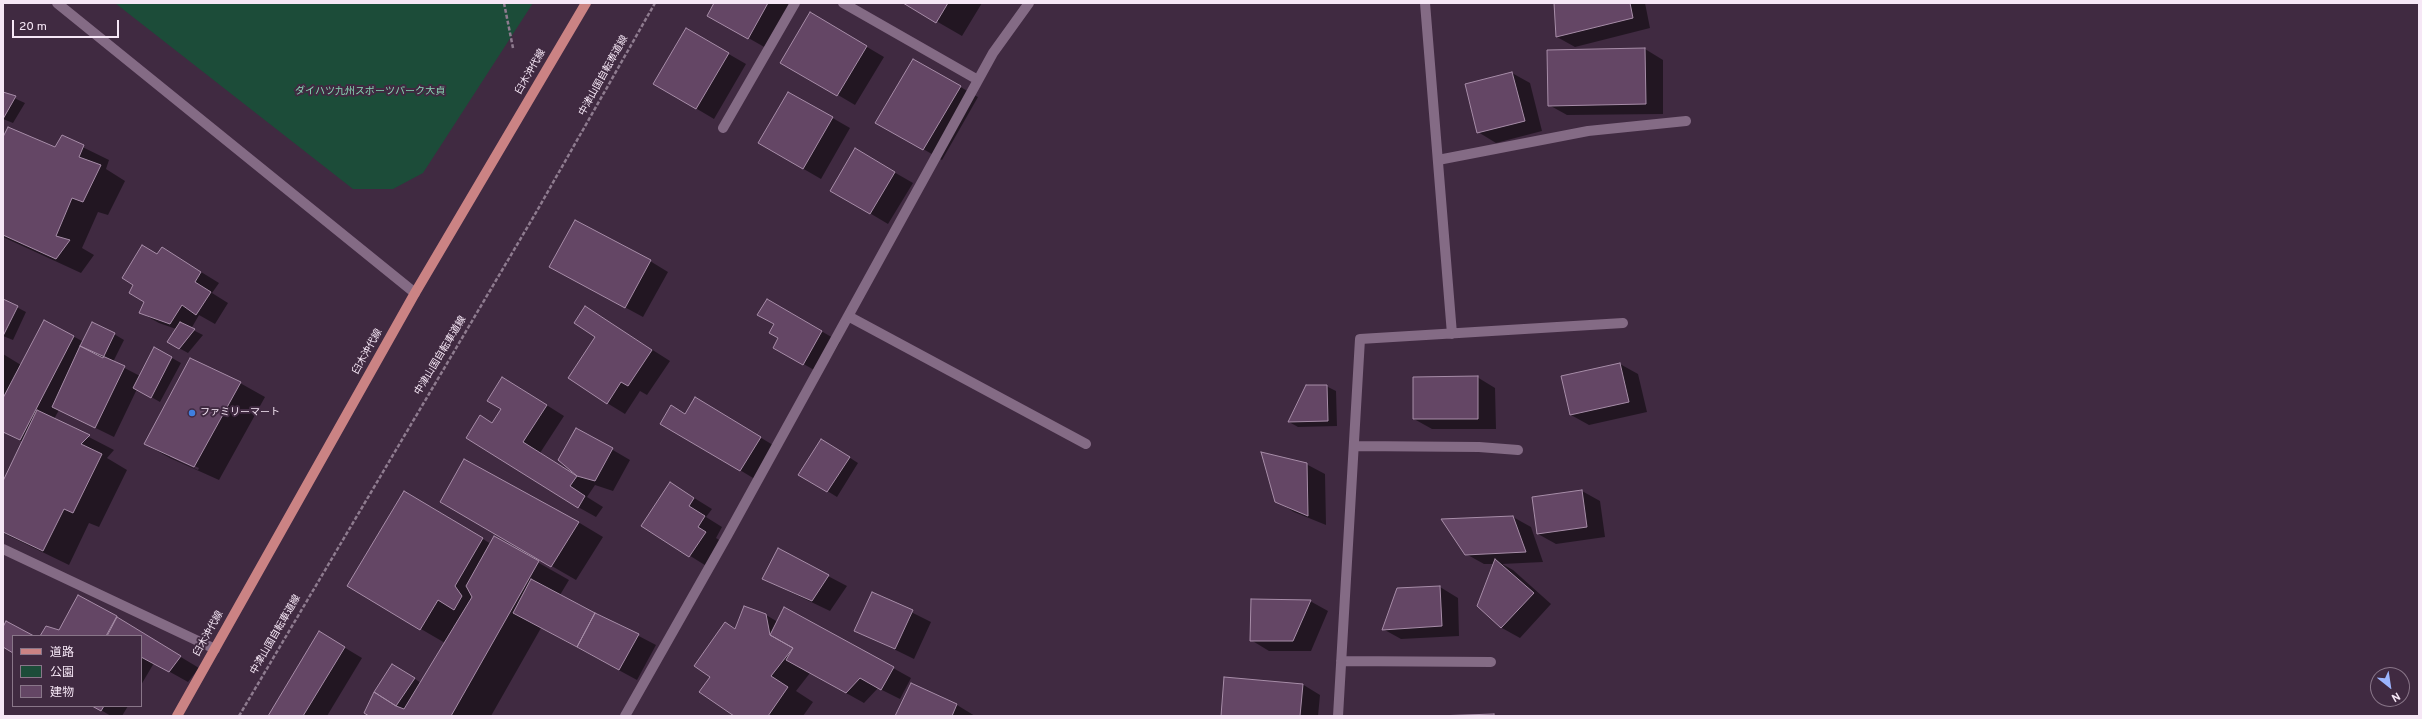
<!DOCTYPE html>
<html>
<head>
<meta charset="utf-8">
<style>
  body { margin:0 }
  #map { position:relative; width:2422px; height:719px; overflow:hidden; background:#402a41; font-family:Overpass,"Noto Sans JP",sans-serif }
  canvas { display:block }
  .frame { position:absolute; inset:0; border:4px solid #f6e7f6; pointer-events:none }
  .legend { position:absolute; left:12px; top:635px; width:130px; height:72px; box-sizing:border-box; background:#402a41; border:1px solid #897689; margin:0; padding:5px 7px; list-style:none; font-size:12px; color:#f6e7f6 }
  .legend li { display:flex; align-items:center; gap:8px; height:20px }
  .legend b { width:20px; border:1px solid #897689 }
  .north { position:absolute; left:2370px; top:667px; width:40px; height:40px; box-sizing:border-box; background:#402a41; border:1px solid #897689; border-radius:50%; rotate:150deg; font-size:11px; font-weight:700; line-height:16px; text-align:center; color:#f6e7f6 }
  .north::after { content:''; display:block; margin:auto; width:14px; height:18px; background:#9bb4fd; clip-path:polygon(50% 0,100% 100%,50% 72%,0 100%) }
  .scale { position:absolute; left:12px; top:20px; width:107px; height:18px; box-sizing:border-box; border:2px solid #f6e7f6; border-top:0; padding-left:5px; font-size:12px; line-height:14px; white-space:nowrap; color:#f6e7f6; -webkit-text-stroke:3px #402a41; paint-order:stroke }
</style>
</head>
<body>
<div id="map">
<canvas width="2422" height="719"></canvas>
<div class="frame"></div>
<ul class="legend">
<li><b style="height:5px;background:#cb8384"></b>道路</li>
<li><b style="height:11px;background:#1c4c39"></b>公園</li>
<li><b style="height:11px;background:#644665"></b>建物</li>
</ul>
<div class="north">N</div>
<div class="scale">20 m</div>
</div>
<script>
const ctx = document.querySelector('canvas').getContext('2d');
ctx.lineJoin = 'round';
function fillPath(path, color) {
  ctx.fillStyle = color;
  ctx.fill(path, 'evenodd');
}
function shape(rows) {
  const path = new Path2D();
  for (const r of rows) {
    path.moveTo(r[0], r[1]);
    for (let i = 2; i < r.length; i += 2) path.lineTo(r[i], r[i + 1]);
  }
  return path;
}
function stroke(path, color, width, dash) {
  ctx.strokeStyle = color;
  ctx.lineWidth = width;
  ctx.lineCap = dash ? 'butt' : 'round';
  ctx.setLineDash(dash || []);
  ctx.stroke(path);
}
function label(font, color, halo, rows, align = 'center') {
  ctx.font = font + ' Overpass,"Noto Sans JP",sans-serif';
  ctx.lineWidth = 4;
  ctx.setLineDash([]);
  ctx.textBaseline = 'middle';
  ctx.strokeStyle = halo;
  ctx.fillStyle = color;
  for (const [text, x, y, turn = 0] of rows) {
    ctx.save();
    ctx.translate(x, y);
    ctx.rotate((+turn || 0) * Math.PI / 180);
    ctx.textAlign = isNaN(turn) ? turn : align;
    if (halo) ctx.strokeText(text, 0, 0);
    ctx.fillText(text, 0, 0);
    ctx.restore();
  }
}
fillPath(shape([
  [115,3,533,3,423,173,393,189,353,189]
]), '#1c4c39');
fillPath(shape([
  [715,3,792,3,766,48,708,15],
  [905,3,982,3,962,36],
  [1555,3,1645,3,1650,28,1575,47,1557,37],
  [811,14,884,57,855,105,782,62],
  [687,30,746,64,714,119,655,84],
  [1645,49,1663,60,1663,114,1567,115,1549,105],
  [913,60,978,97,942,160,877,122],
  [1512,73,1530,83,1542,131,1496,143,1478,132,1466,85],
  [3,93,25,103,13,123,3,119],
  [789,93,850,128,821,179,759,143],
  [62,137,109,160,106,169,125,181,108,215,98,212,82,248,94,255,81,273,3,237,3,139,55,148],
  [873,160,913,183,888,224,831,190],
  [157,255,180,259,219,283,212,293,228,303,215,324,199,315,191,329,203,335,188,353,168,342,176,329,159,323,141,313],
  [650,261,668,272,643,317,569,277],
  [3,300,26,312,13,340,3,336],
  [768,300,840,342,821,374,774,347,780,338],
  [585,307,670,361,647,395,640,391,625,414,607,403,597,337],
  [44,321,84,342,93,324,114,334,124,340,113,362,140,376,154,348,181,363,160,402,137,389,114,437,59,410,54,419,114,450,107,458,127,470,99,527,89,523,69,565,3,533,3,483,23,442,3,431,3,354,21,365],
  [1620,364,1638,374,1647,412,1589,425,1571,415,1562,377],
  [1477,377,1495,388,1496,429,1432,429,1414,419],
  [240,383,265,397,219,480,170,458,145,444],
  [170,455,199,468,198,470,170,457],
  [1326,386,1336,391,1337,426,1298,427,1289,422],
  [521,389,564,416,540,453,572,473,577,429,630,460,613,491,595,485,587,497,603,507,596,517,578,507,493,424],
  [672,406,686,414,713,409,778,448,758,481,662,423],
  [830,445,858,463,837,497,800,474],
  [1306,464,1325,474,1326,525,1294,512,1276,501],
  [670,483,712,509,706,517,722,527,716,538,724,543,708,567,642,526],
  [1582,491,1600,501,1605,537,1556,544,1538,534,1533,498],
  [441,502,578,522,603,537,576,580],
  [430,506,491,544,495,538,569,580,560,595,656,645,637,680,541,628,491,716,371,716,402,670,421,683,445,643,421,629],
  [1513,517,1531,527,1543,562,1502,564,1513,570,1551,604,1520,638,1502,628,1478,606,1494,564,1484,564,1466,554],
  [778,550,847,586,830,611,763,579],
  [1440,587,1458,598,1459,636,1401,639,1383,629],
  [873,593,931,622,914,659,855,630],
  [1310,601,1328,611,1311,651,1269,651,1251,640],
  [96,606,199,668,188,682,154,663,141,685,141,636,41,636,59,631],
  [766,615,778,622,893,668,911,678,900,699,878,688,864,703,810,673,796,691,813,702,803,716,736,716,712,676,725,623,736,629],
  [337,643,362,658,327,716,269,716],
  [912,684,957,705,975,716,896,716],
  [1302,684,1320,695,1318,716,1222,716],
  [94,706,128,706,122,716,111,716]
]), '#0007');
const building = shape([
  [714,3,768,3,748,39,707,16,714,3],
  [903,3,948,3,936,23,903,3],
  [1554,3,1630,3,1633,18,1556,37,1554,3],
  [810,12,867,46,837,96,780,63,810,12],
  [686,28,729,53,696,109,653,84,686,28],
  [1645,48,1646,104,1548,106,1547,50,1645,48],
  [913,59,961,86,923,150,875,123,913,59],
  [1512,72,1525,121,1477,133,1465,84,1512,72],
  [3,92,16,96,3,119,3,92],
  [788,92,833,117,803,169,758,143,788,92],
  [8,127,55,147,62,135,84,145,79,157,101,165,83,202,72,198,56,236,70,240,56,259,3,235,3,137,8,127],
  [855,148,895,172,870,214,830,191,855,148],
  [575,220,651,260,625,308,549,267,575,220],
  [142,245,157,254,162,247,201,272,195,282,211,292,196,315,182,305,170,324,139,313,144,302,129,293,133,285,122,278,142,245],
  [3,299,18,306,3,336,3,299],
  [767,299,822,331,803,365,773,348,778,338,769,333,774,324,757,315,767,299],
  [585,306,652,350,628,386,621,382,607,404,568,378,595,337,574,323,585,306],
  [44,320,74,336,20,440,3,432,3,398,44,320],
  [92,322,115,333,103,358,80,346,92,322],
  [180,322,195,329,179,349,167,342,180,322],
  [80,346,125,366,95,428,52,407,80,346],
  [154,347,172,357,151,398,133,388,154,347],
  [190,358,241,382,194,467,144,444,190,358],
  [1620,363,1629,402,1570,415,1561,376,1620,363],
  [1478,376,1478,419,1413,419,1413,377,1478,376],
  [502,377,547,405,523,442,577,476,570,486,585,496,578,508,466,438,480,415,492,423,501,409,487,401,502,377],
  [1306,385,1327,385,1328,421,1288,422,1306,385],
  [695,397,761,437,740,471,660,424,671,405,685,414,695,397],
  [37,410,90,435,81,444,102,454,73,513,64,509,43,551,3,532,3,481,37,410],
  [576,428,613,448,595,481,577,476,558,460,576,428],
  [821,439,850,457,827,492,798,475,821,439],
  [1261,452,1307,463,1308,516,1275,502,1261,452],
  [464,459,579,522,551,567,440,502,464,459],
  [670,482,694,498,689,506,705,516,698,527,706,532,689,557,641,526,670,482],
  [1582,490,1587,527,1537,534,1532,497,1582,490],
  [404,491,483,538,455,586,462,596,454,610,438,600,420,630,347,586,404,491],
  [1513,516,1526,552,1465,555,1441,519,1513,516],
  [494,536,539,561,451,716,369,716,364,713,374,692,396,706,404,709,472,597,466,586,494,536],
  [778,548,829,575,812,601,762,579,778,548],
  [1495,559,1534,593,1501,628,1477,606,1495,559],
  [531,579,595,613,577,647,513,613,531,579],
  [1440,586,1442,626,1382,630,1397,588,1440,586],
  [872,592,913,610,895,649,854,631,872,592],
  [78,595,117,616,106,636,40,636,46,626,59,630,78,595],
  [1251,599,1311,600,1293,641,1250,641,1251,599],
  [744,606,766,614,770,635,793,648,771,676,788,687,768,716,734,716,699,692,710,677,694,666,725,622,735,629,744,606],
  [784,607,894,667,881,690,860,678,846,693,786,660,793,648,770,635,784,607],
  [595,613,639,634,619,670,577,647,595,613],
  [117,617,181,656,169,672,141,657,141,636,107,636,117,617],
  [6,621,34,636,13,636,13,653,3,647,3,627,6,621],
  [319,631,345,647,303,716,268,716,319,631],
  [392,664,415,678,396,706,374,692,392,664],
  [1224,677,1303,684,1300,716,1221,716,1224,677],
  [911,683,957,704,952,716,895,716,911,683],
  [92,706,104,706,101,711,92,706],
  [1494,714,1494,716,1435,716,1494,714]
]);
fillPath(building, '#644665');
stroke(building, '#a78da8', 1);
stroke(shape([
  [504,3,513,48],
  [239,716,534,216,655,3]
]), '#8e7b8f', 2.5, [4, 2]);
stroke(shape([
  [57,3,415,293],
  [843,3,978,80],
  [1425,3,1452,334],
  [723,128,795,3],
  [1438,160,1588,131,1686,121],
  [848,316,1086,444],
  [1354,446,1479,447,1518,450],
  [3,549,215,649],
  [1341,661,1491,662],
  [625,716,727,536,993,53,1029,3],
  [1338,716,1360,339,1623,323]
]), '#846b85', 10);
stroke(shape([
  [177,716,415,293,586,3]
]), '#cb8384', 10);
for (const [x, y, r, color] of [
  [192,413,4,"#3f7fe0"]
]) {
  const dot = new Path2D();
  dot.arc(x, y, r, 0, 2 * Math.PI);
  ctx.fillStyle = color;
  ctx.fill(dot);
  stroke(dot, '#402a41', 1.5);
}
label('10px', '#f6e7f6', '#402a41', [
  ["臼木沖代線",531,72,-60],
  ["中津山国自転車道線",604,76,-61],
  ["臼木沖代線",368,352,-61],
  ["中津山国自転車道線",441,356,-59],
  ["臼木沖代線",209,634,-61],
  ["中津山国自転車道線",276,635,-60]
]);
label('10px', '#89d7b5', '#402a41', [
  ["ダイハツ九州スポーツパーク大貞",370,92]
]);
label('10px', '#f6e7f6', '#402a41', [
  ["ファミリーマート",200,413]
], 'left');
</script>
</body>
</html>
